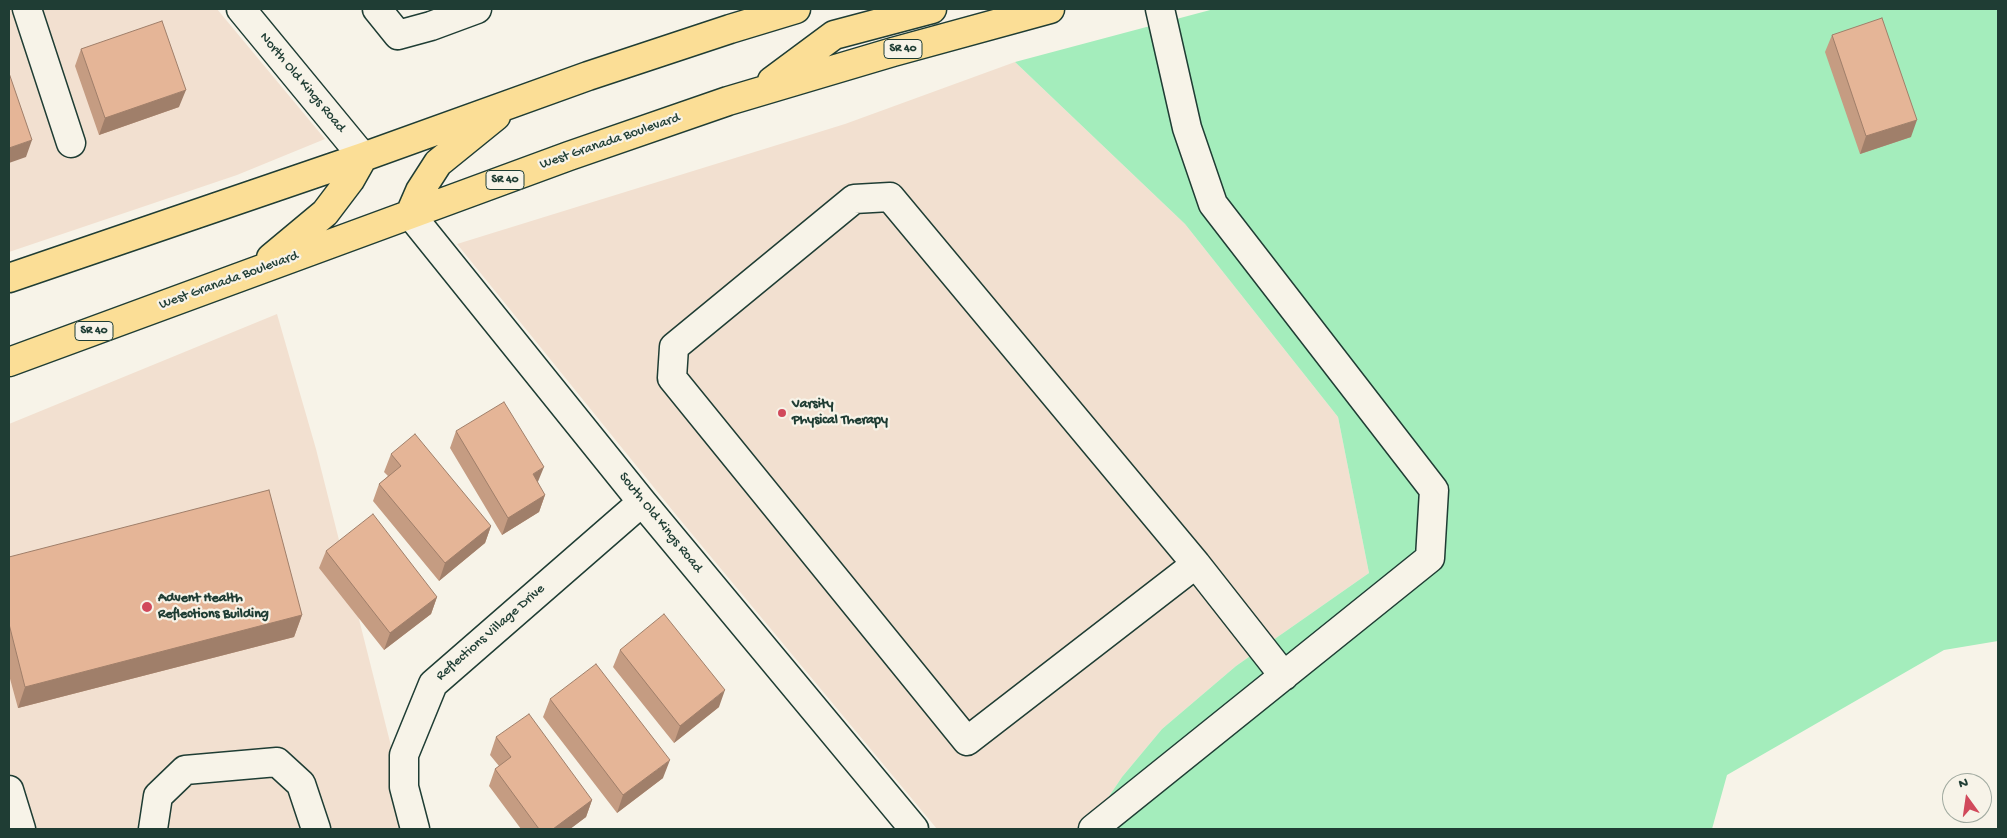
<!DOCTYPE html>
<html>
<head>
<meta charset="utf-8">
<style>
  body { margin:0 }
  #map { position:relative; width:2007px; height:838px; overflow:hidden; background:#f7f3e8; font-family:"Gochi Hand",sans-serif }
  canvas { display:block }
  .frame { position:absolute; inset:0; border:10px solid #1f3d34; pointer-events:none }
  .north { position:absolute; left:1942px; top:773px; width:50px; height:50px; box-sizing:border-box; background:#f7f3e8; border:1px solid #a1aaa0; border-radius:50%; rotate:346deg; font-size:14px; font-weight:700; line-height:20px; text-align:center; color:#1f3d34 }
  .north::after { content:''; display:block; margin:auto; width:18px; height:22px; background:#d1495b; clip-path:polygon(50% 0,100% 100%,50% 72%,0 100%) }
</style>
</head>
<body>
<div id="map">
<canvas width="2007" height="838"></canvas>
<div class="frame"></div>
<div class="north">N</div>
</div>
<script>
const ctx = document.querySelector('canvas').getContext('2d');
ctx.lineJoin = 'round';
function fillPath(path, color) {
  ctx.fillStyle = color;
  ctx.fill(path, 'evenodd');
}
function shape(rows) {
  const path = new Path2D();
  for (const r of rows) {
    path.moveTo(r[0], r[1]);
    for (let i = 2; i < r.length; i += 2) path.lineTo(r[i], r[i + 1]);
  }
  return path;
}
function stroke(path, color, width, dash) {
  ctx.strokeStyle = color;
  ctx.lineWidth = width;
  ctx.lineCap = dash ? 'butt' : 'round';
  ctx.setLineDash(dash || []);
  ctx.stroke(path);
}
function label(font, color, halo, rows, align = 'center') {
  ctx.font = font + ' "Gochi Hand",sans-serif';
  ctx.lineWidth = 4.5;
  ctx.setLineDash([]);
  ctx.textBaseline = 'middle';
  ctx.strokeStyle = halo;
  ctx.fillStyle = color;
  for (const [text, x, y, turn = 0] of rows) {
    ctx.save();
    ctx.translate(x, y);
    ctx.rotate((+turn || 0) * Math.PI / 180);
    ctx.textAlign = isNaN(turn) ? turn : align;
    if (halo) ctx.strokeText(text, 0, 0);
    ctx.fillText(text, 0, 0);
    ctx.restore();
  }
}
fillPath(shape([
  [9,9,217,9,325,139,237,175,9,252],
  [1015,62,1185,224,1338,417,1369,573,1236,666,1162,729,1122,777,1087,829,937,829,677,516,457,244,845,124],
  [277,314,316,449,412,829,9,829,9,424]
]), '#f2e0d0');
fillPath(shape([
  [1214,9,1998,9,1998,641,1944,650,1727,775,1712,829,1087,829,1122,777,1162,729,1236,666,1369,573,1338,417,1185,224,1015,62]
]), '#a4edbc');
const minor = shape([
  [27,9,71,143],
  [241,9,363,157],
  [377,9,398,35,431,26,477,9],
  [410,214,642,502,914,829],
  [1196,564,967,741,672,378,674,347,854,199,890,197,1196,564,1284,676],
  [9,790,21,829],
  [153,829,158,796,185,770,277,762,301,784,316,829],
  [415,829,404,787,404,755,433,684,642,502],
  [1093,829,1430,558,1434,490,1213,204,1187,128,1160,9]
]);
const major = shape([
  [772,81,834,35,932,9],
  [410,214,420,191,438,163,496,116],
  [271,258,325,213,350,180,363,157],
  [9,278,363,157,588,76,730,29,796,9],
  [9,362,569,156,728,101,893,52,1050,9]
]);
stroke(minor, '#1f3d34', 31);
stroke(major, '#1f3d34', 31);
stroke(minor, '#f7f3e8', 28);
stroke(major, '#fbde96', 28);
fillPath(shape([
  [1832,35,1911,137,1860,154,1825,52],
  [81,49,179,107,99,135,75,66],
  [456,431,545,495,539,512,502,535,450,448],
  [391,454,491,526,485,543,439,581,373,501,379,484,388,476,384,472],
  [326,551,437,597,431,614,384,650,319,568],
  [9,557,302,615,294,637,18,708,9,675],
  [620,650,719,707,674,743,613,667],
  [550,699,663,778,617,813,543,717],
  [496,737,592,800,586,817,570,829,521,829,489,786,495,769,499,766,490,755]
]), '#c59c82');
fillPath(shape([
  [186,90,179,107,99,135,105,118],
  [1917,120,1911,137,1860,154,1866,136],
  [32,140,26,157,9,163,9,148],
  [544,467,537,484,533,474],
  [545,495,539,512,502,535,508,518],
  [491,526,485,543,439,581,445,563],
  [437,597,431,614,384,650,390,633],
  [302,615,294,637,18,708,25,687],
  [725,690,719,707,674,743,680,726],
  [670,760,663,778,617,813,623,795],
  [592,800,586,817,570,829,553,829]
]), '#a07f6a');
const building = shape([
  [1882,18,1917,120,1866,136,1832,35,1882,18],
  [162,21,186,90,105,118,81,49,162,21],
  [9,73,32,140,9,148,9,73],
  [504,402,544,467,533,474,545,495,508,518,456,431,504,402],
  [415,434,491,526,445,563,379,484,401,466,391,454,415,434],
  [269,490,302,615,25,687,9,624,9,557,269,490],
  [373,514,437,597,390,633,326,551,373,514],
  [664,614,725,690,680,726,620,650,664,614],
  [596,664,670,760,623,795,550,699,596,664],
  [529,714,592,800,553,829,539,829,495,769,511,757,496,737,529,714]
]);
fillPath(building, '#e5b597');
stroke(building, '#a07f6a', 1);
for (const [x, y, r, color] of [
  [782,413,5,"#d1495b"],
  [147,607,6,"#d1495b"]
]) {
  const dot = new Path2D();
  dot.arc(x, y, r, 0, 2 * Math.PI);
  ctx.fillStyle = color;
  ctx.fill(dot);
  stroke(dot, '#f7f3e8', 2);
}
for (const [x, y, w] of [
  [903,49,38],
  [505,180,38],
  [94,331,38]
]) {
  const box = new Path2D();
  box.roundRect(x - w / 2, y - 9.5, w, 19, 4);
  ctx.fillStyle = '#f7f3e8';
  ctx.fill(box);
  stroke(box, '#1f3d34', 1);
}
label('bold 12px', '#1f3d34', null, [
  ["SR 40",903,49],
  ["SR 40",505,180],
  ["SR 40",94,331]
]);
label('14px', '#1f3d34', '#f7f3e8', [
  ["North Old Kings Road",302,83,50],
  ["West Granada Boulevard",610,142,-19],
  ["West Granada Boulevard",229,281,-20],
  ["South Old Kings Road",660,523,51],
  ["Reflections Village Drive",491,633,-41]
]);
label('bold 14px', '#1f3d34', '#f7f3e8', [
  ["Varsity",792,405],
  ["Physical Therapy",792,421],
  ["Advent Health",158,599],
  ["Reflections Building",158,615]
], 'left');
</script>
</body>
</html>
